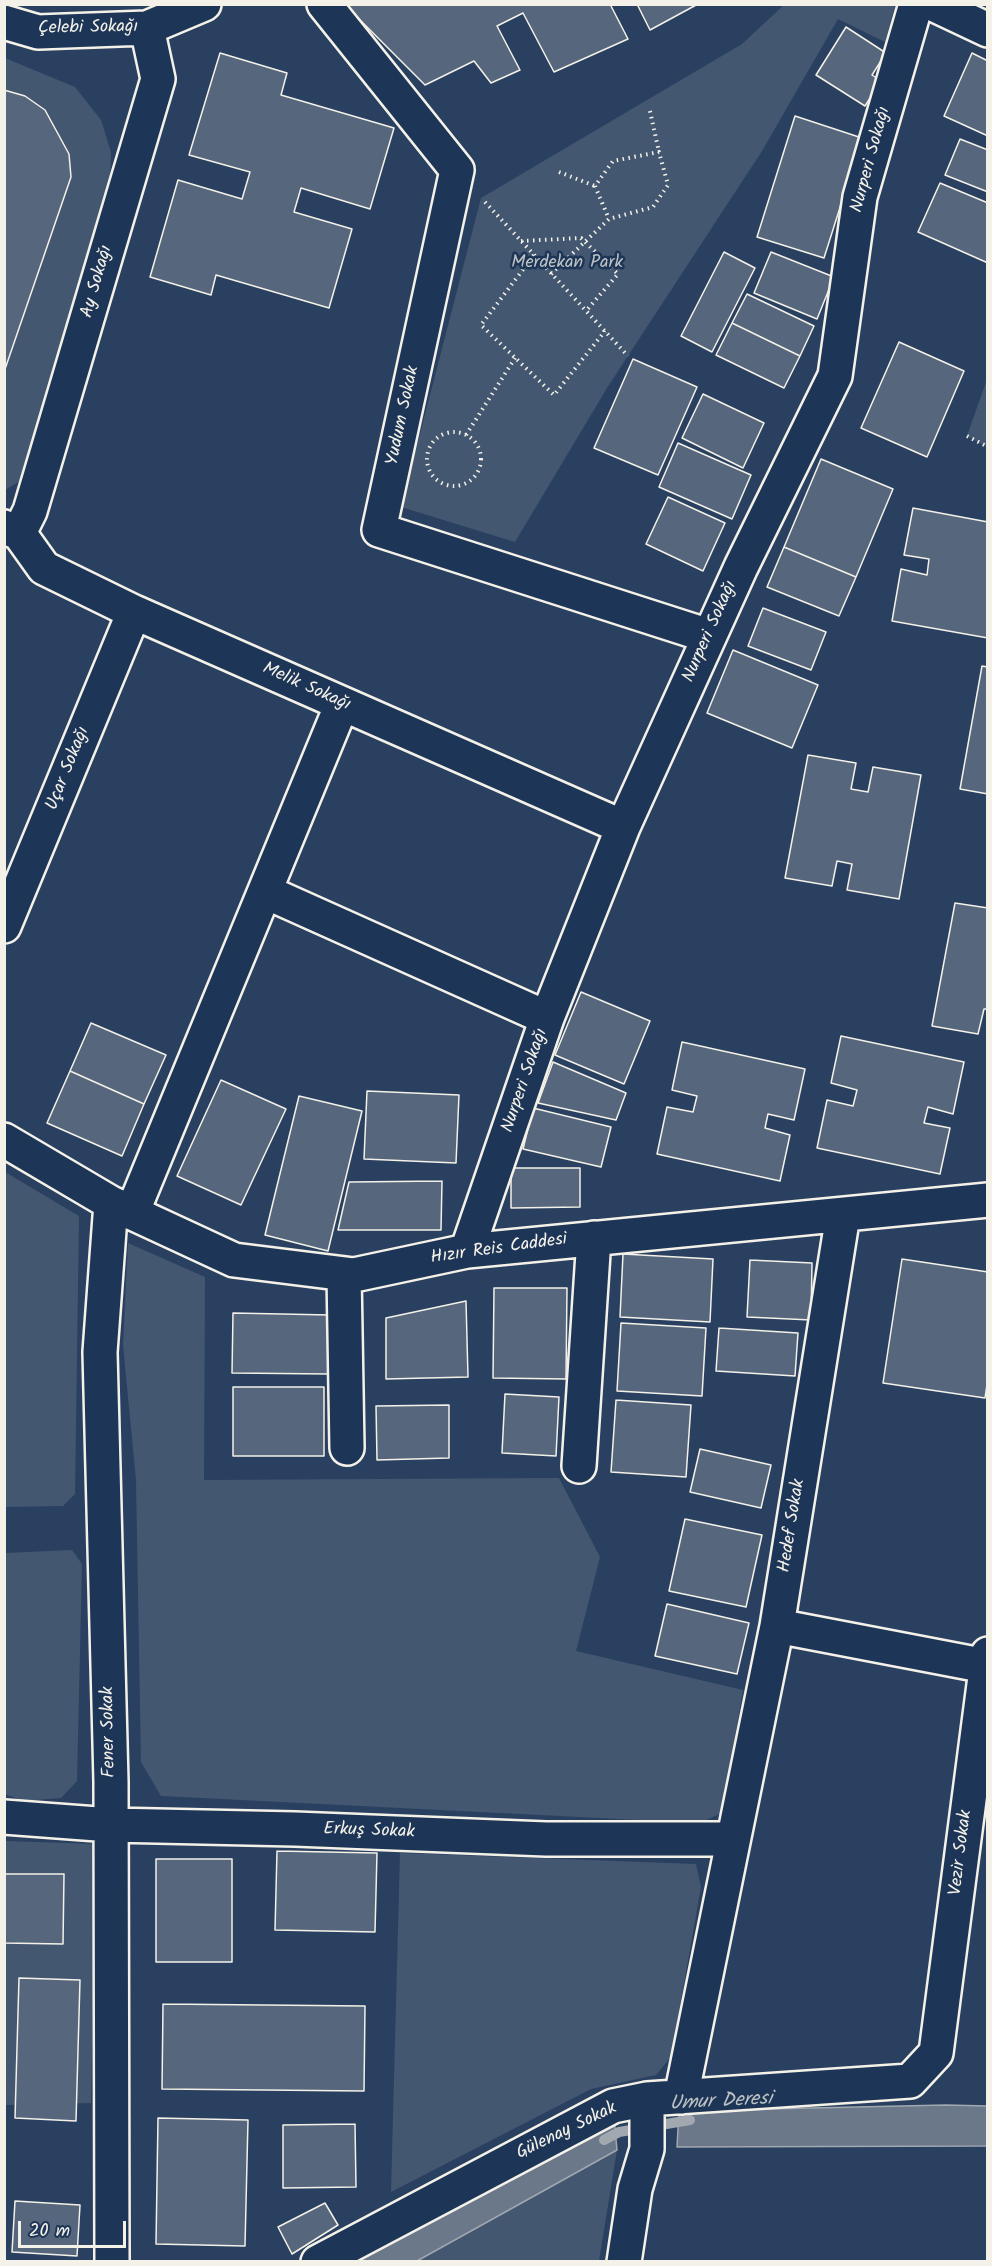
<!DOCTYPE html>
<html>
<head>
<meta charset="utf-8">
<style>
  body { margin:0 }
  #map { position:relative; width:992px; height:2266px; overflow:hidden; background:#2a4060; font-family:Kalam,sans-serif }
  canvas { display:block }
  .frame { position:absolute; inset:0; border:6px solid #f4f1e8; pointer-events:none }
  .scale { position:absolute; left:18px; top:2221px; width:108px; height:27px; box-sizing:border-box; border:3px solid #f4f1e8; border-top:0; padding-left:8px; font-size:18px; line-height:21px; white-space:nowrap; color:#f4f1e8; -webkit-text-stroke:4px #1d3557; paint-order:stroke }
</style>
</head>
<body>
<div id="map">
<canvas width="992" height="2266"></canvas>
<div class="frame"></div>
<div class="scale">20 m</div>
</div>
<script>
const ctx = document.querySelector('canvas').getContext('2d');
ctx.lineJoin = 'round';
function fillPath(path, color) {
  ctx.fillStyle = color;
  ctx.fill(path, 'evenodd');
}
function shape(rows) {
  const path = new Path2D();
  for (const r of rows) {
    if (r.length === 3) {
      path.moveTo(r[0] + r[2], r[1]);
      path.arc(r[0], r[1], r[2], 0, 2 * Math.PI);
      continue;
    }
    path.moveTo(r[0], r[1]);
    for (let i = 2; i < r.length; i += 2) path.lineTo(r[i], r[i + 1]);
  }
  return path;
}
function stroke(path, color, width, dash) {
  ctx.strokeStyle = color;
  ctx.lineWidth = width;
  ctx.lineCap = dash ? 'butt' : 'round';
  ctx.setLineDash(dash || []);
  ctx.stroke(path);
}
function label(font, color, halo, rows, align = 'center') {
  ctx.font = font + ' Kalam,sans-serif';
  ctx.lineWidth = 5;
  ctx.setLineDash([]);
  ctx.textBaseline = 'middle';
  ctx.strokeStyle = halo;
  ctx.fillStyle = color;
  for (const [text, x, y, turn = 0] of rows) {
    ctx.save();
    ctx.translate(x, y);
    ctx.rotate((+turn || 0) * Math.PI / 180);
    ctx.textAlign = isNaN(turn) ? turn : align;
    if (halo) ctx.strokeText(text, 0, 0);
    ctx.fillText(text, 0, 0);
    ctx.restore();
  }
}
fillPath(shape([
  [785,4,895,5,885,42,838,19,762,151,607,388,515,542,401,507,481,198,742,44],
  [5,58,75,87,101,120,111,152,110,181,20,481,5,490],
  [987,379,987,447,967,436],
  [5,1172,79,1216,75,1494,63,1506,5,1507],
  [128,1243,205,1277,204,1480,559,1478,600,1557,576,1651,743,1690,722,1813,699,1823,161,1796,141,1762,136,1480,123,1345],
  [72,1550,82,1564,77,1781,61,1798,23,1801,5,1794,5,1553],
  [5,1841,96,1844,91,2103,5,2105],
  [400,1853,696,1864,701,1887,671,2057,656,2075,591,2089,391,2192],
  [617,2150,599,2261,417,2262]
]), '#445771');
const water = shape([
  [946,2105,987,2106,987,2146,677,2147,679,2111,946,2105],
  [614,2118,617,2150,417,2261,353,2262,614,2118]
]);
fillPath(water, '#6a788a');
stroke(water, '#a1a8b0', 1.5);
stroke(shape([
  [604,2140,619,2132,690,2120]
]), '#a1a8b0', 10);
const building = shape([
  [344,4,610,4,628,39,554,72,523,13,497,26,520,70,491,83,474,61,425,85,344,4],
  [637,4,698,4,650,30,637,4],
  [846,27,886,53,872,75,881,81,865,106,816,75,846,27],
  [220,53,287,73,281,95,394,128,370,209,301,188,294,212,352,229,329,308,216,275,211,295,150,277,178,180,242,199,250,172,189,155,220,53],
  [972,53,988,61,988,136,944,116,972,53],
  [4,90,25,96,45,110,69,154,71,177,4,372,4,90],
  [795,116,862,138,824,258,757,237,795,116],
  [960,139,988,150,988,192,945,175,960,139],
  [940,183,988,203,988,263,918,232,940,183],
  [724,252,755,268,712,352,681,336,724,252],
  [771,252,834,277,817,319,754,293,771,252],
  [747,294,814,326,800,356,732,323,747,294],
  [732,323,800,356,784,388,716,355,732,323],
  [899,342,964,371,927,457,861,428,899,342],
  [633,359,697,387,658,475,594,448,633,359],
  [703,394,764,423,743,468,682,438,703,394],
  [678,443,751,475,732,519,659,487,678,443],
  [821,459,893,489,856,577,784,547,821,459],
  [668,497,725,523,703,571,646,544,668,497],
  [913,508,988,522,988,638,892,621,901,569,927,575,929,559,904,555,913,508],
  [784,547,856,577,839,616,767,587,784,547],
  [763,608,826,632,811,670,748,646,763,608],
  [733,650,818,685,792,748,707,713,733,650],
  [982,666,988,667,988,794,960,789,982,666],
  [808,755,856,763,851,789,868,792,873,767,921,775,899,899,847,890,852,864,837,861,832,886,785,878,808,755],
  [955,903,988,908,988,1009,984,1009,978,1034,932,1026,955,903],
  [581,992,650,1021,624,1084,555,1055,581,992],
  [91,1023,166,1055,144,1104,70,1071,91,1023],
  [841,1036,964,1062,953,1114,928,1107,924,1123,950,1128,940,1174,817,1148,827,1100,853,1106,857,1090,831,1083,841,1036],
  [682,1042,805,1069,794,1120,768,1114,765,1128,790,1135,780,1181,657,1154,667,1107,693,1112,697,1096,672,1090,682,1042],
  [553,1062,626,1093,616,1120,538,1103,553,1062],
  [70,1071,144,1104,122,1156,47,1123,70,1071],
  [221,1080,286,1109,241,1205,177,1176,221,1080],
  [367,1091,459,1095,456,1163,364,1159,367,1091],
  [299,1096,362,1111,328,1251,265,1235,299,1096],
  [533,1108,611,1127,601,1167,523,1149,533,1108],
  [511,1168,580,1168,580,1207,511,1208,511,1168],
  [442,1181,441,1230,338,1230,349,1182,442,1181],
  [623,1254,713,1259,710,1322,620,1317,623,1254],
  [902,1259,988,1272,988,1378,985,1398,883,1383,902,1259],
  [750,1260,812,1263,811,1320,747,1317,750,1260],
  [494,1288,567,1288,566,1379,493,1378,494,1288],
  [466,1301,468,1377,386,1379,386,1318,466,1301],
  [233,1313,330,1315,329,1374,232,1373,233,1313],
  [621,1323,706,1328,702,1396,617,1391,621,1323],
  [719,1328,798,1333,795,1376,716,1371,719,1328],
  [233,1387,324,1387,324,1456,233,1456,233,1387],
  [505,1394,559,1397,556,1456,502,1453,505,1394],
  [616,1400,691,1405,686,1477,611,1472,616,1400],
  [449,1405,449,1458,377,1460,376,1406,449,1405],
  [700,1449,771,1465,761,1508,690,1492,700,1449],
  [685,1519,762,1535,746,1607,669,1591,685,1519],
  [667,1604,749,1623,737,1674,655,1656,667,1604],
  [277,1851,377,1853,375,1932,275,1930,277,1851],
  [156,1859,232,1859,232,1962,156,1962,156,1859],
  [4,1874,64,1874,63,1944,4,1943,4,1874],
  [19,1978,80,1980,76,2121,15,2118,19,1978],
  [163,2004,365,2006,364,2091,162,2089,163,2004],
  [158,2118,248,2120,245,2246,156,2244,158,2118],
  [355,2124,356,2187,283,2188,283,2125,355,2124],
  [15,2201,80,2205,77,2256,12,2252,15,2201],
  [325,2203,338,2225,292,2254,278,2227,325,2203]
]);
fillPath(building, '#56677d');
stroke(building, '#f4f1e8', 1.5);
const minor = shape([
  [324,4,457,170,379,530,709,636],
  [933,4,988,30],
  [4,22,38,32,147,28,204,4],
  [4,527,19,533,44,568,134,612,623,827],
  [19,533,30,511,158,79,147,28],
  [266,892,547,1018],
  [4,926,134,612],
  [4,1140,111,1203,234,1260,354,1275,467,1251,988,1200],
  [111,1203,100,1352,111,1782,112,2262],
  [132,1213,342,704],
  [843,1215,777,1626,986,1666],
  [467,1251,547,1018,623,827,741,567,835,376,860,197,916,4],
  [344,1274,347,1448],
  [579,1466,594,1238],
  [4,1817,111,1825,295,1829,546,1839,733,1839],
  [681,2097,777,1626],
  [318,2262,613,2106,647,2099,910,2081,936,2053,988,1654],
  [624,2262,635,2189,647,2149,647,2099]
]);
stroke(minor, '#f4f1e8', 38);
stroke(shape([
  [650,111,659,152],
  [559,172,595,186],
  [485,202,628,356],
  [521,241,581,238,618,274,586,311],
  [534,255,481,325,554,395,605,331],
  [551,274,609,219,653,207,668,185,659,152,613,161,595,186,609,219],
  [454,459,27],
  [466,435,515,358],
  [967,436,988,447]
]), '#f4f1e8', 4, [1.5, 4.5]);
stroke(minor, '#1d3557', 33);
label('18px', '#f4f1e8', '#1d3557', [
  ["Çelebi Sokağı",88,29,-1],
  ["Nurperi Sokağı",872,160,-75],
  ["Ay Sokağı",98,282,-74],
  ["Yudum Sokak",404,416,-78],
  ["Nurperi Sokağı",711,632,-66],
  ["Melik Sokağı",306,688,24],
  ["Uçar Sokağı",69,769,-68],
  ["Nurperi Sokağı",526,1081,-71],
  ["Hızır Reis Caddesi",499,1250,-8],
  ["Hedef Sokak",793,1526,-81],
  ["Fener Sokak",110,1732,-91],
  ["Erkuş Sokak",369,1832,2],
  ["Vezir Sokak",962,1853,-83],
  ["Gülenay Sokak",567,2132,-26]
]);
label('18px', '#bfc3c4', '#1d3557', [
  ["Merdekan Park",567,264]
]);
label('italic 20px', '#bdc1c2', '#1d3557', [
  ["Umur Deresi",721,2103,-3]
]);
</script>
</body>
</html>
